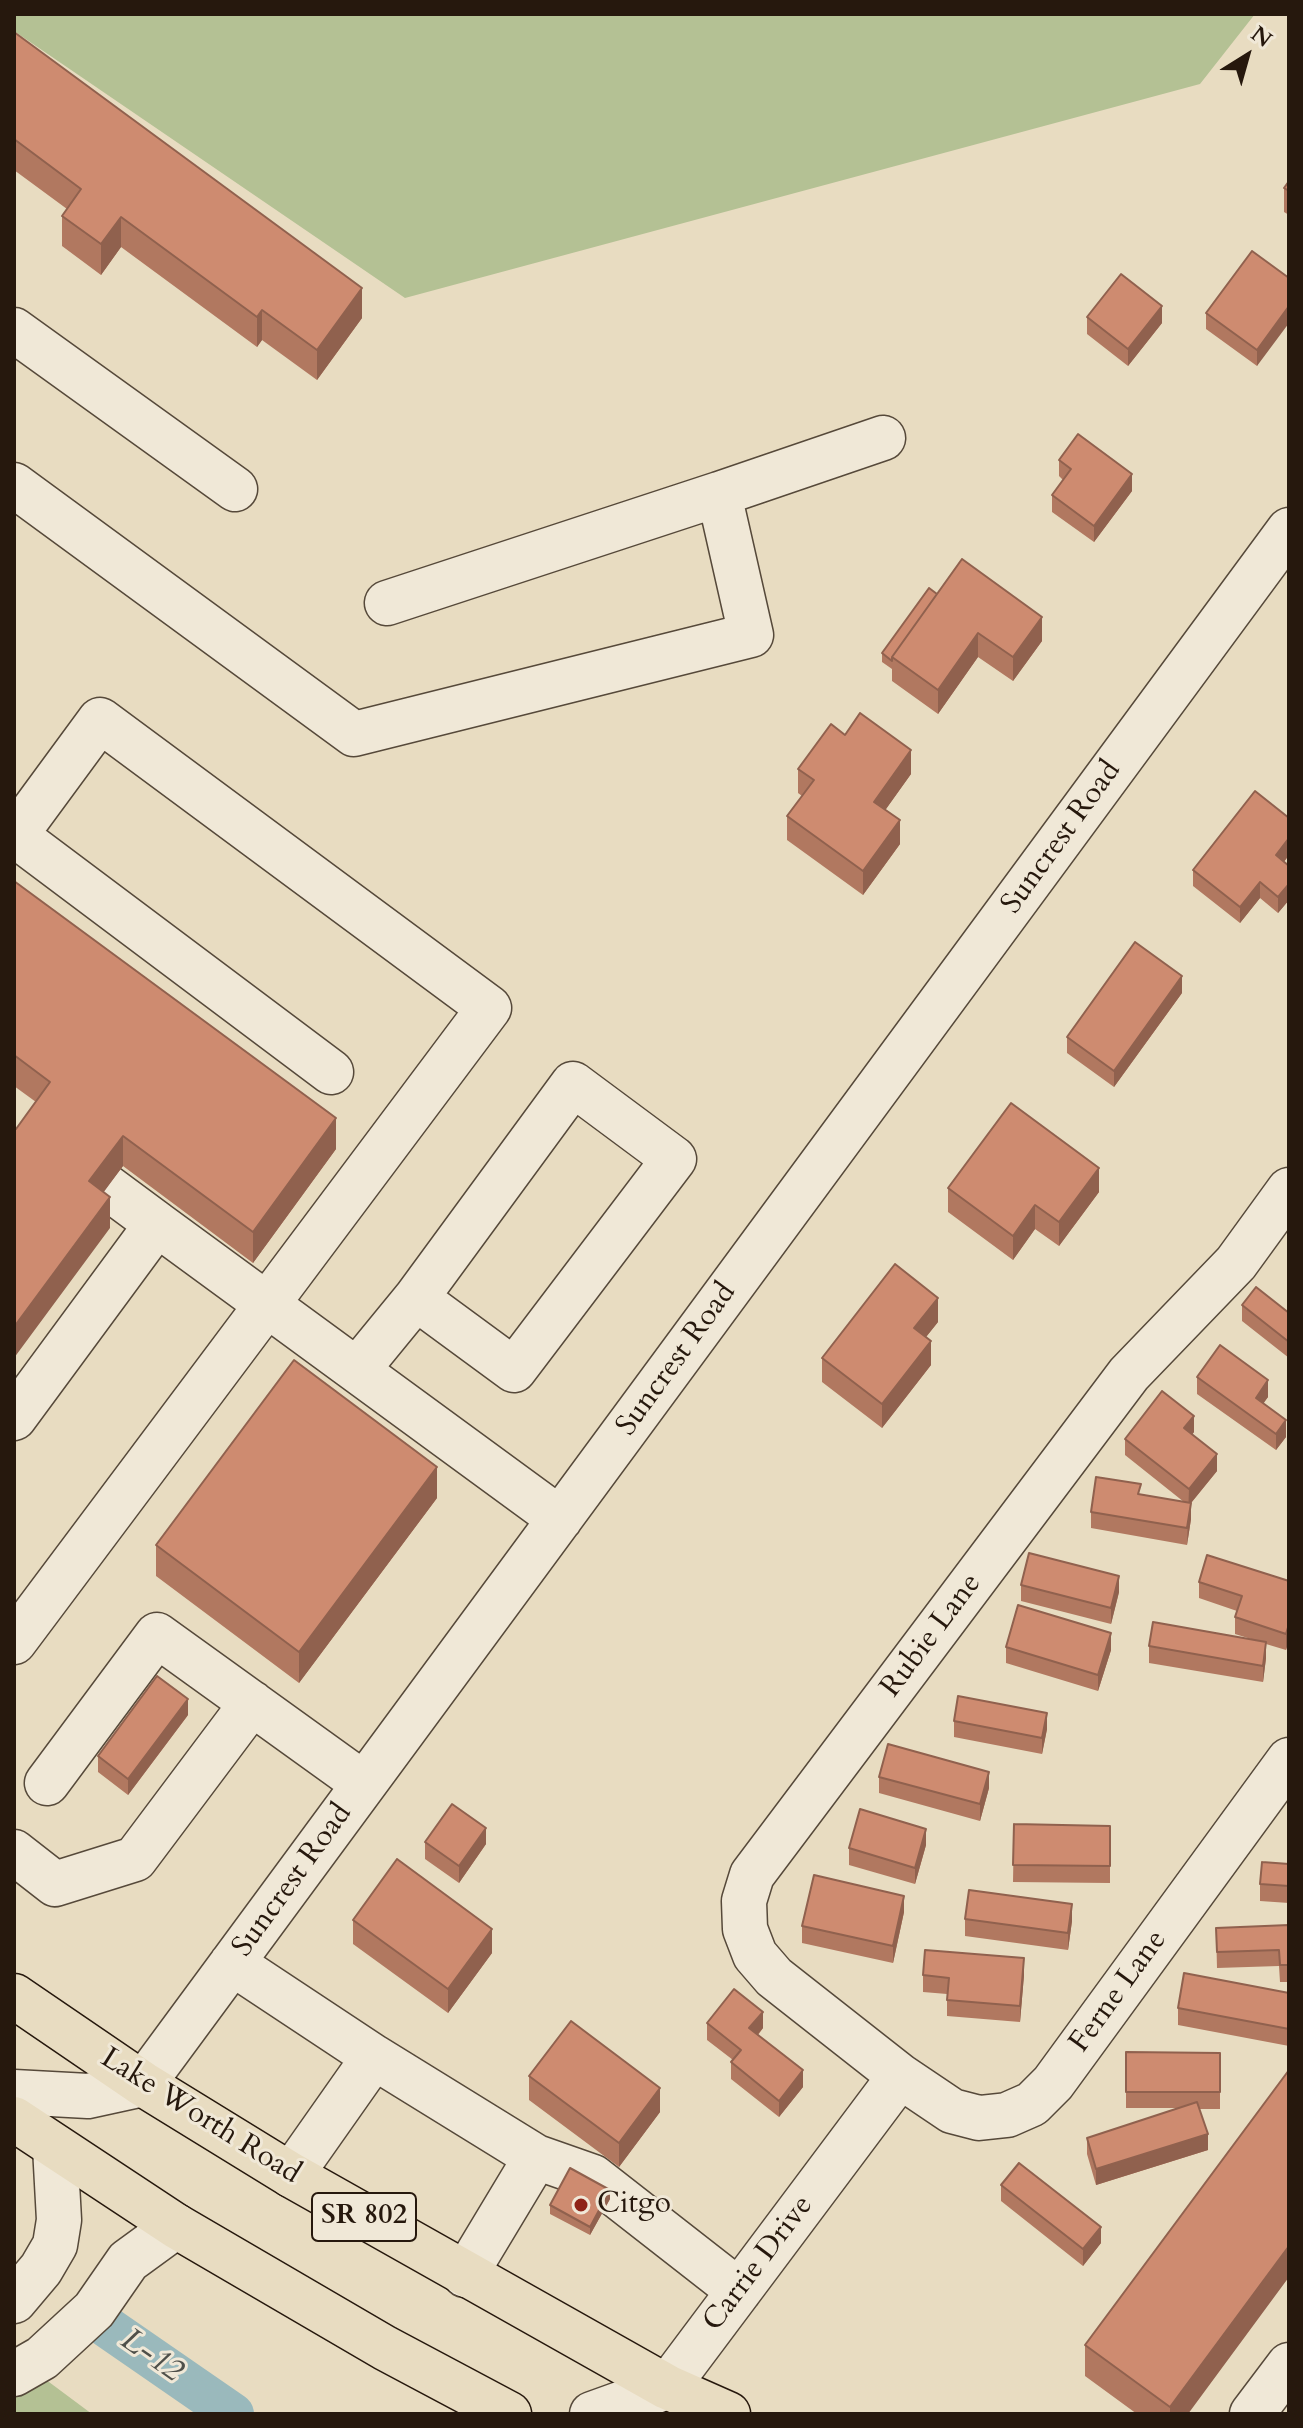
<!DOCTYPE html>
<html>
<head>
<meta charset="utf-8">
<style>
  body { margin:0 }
  #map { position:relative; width:1303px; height:2428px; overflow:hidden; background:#e8dcc1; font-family:Cardo,serif }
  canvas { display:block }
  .frame { position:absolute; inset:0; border:16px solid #26180d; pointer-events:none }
  .north { position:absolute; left:1207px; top:16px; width:80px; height:80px; -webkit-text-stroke:6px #f0e8d7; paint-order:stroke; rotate:37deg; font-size:22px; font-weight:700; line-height:32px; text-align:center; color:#26180d }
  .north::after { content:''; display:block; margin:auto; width:28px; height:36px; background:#26180d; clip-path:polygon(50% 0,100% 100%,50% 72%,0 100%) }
</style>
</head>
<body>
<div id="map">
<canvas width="1303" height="2428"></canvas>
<div class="frame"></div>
<div class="north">N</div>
</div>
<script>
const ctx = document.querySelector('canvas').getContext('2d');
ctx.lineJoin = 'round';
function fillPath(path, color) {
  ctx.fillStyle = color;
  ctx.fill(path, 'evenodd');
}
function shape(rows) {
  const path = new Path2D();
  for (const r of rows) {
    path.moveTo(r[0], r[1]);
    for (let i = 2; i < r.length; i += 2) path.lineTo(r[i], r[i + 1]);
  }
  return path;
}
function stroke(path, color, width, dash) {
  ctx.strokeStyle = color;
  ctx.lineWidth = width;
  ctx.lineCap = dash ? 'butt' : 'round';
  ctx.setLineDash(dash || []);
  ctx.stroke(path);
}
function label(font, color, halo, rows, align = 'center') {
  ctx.font = font + ' Cardo,serif';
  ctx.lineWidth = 6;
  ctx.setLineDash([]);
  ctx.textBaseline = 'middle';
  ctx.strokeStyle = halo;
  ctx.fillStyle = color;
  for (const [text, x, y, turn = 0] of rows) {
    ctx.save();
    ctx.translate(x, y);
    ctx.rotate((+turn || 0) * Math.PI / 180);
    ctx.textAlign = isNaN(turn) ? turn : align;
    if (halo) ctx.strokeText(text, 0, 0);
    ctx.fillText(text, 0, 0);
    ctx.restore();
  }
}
fillPath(shape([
  [14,14,1255,14,1200,84,405,298,14,31],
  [14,2356,92,2414,14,2414]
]), '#b4c194');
stroke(shape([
  [107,2327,233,2414]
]), '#9ab9bc', 42);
const minor = shape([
  [14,330,235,489],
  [14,485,354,734,751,635,719,494,387,603],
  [719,494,883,438],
  [15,835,331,1072],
  [14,837,100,720,489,1008,14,1642],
  [107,1187,157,1224],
  [1289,1190,1236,1263,1129,1374,752,1875,744,1901,745,1929,755,1955,774,1977,900,2076,952,2111,979,2118,1007,2115,1032,2104,1053,2083,1289,1760],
  [357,1370,416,1298,514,1370,674,1159,573,1084,416,1298],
  [14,1418,157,1224,560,1519],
  [47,1783,157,1635,364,1784],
  [14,1852,55,1884,135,1859,252,1703],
  [232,1963,374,2057,291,2175],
  [374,2057,536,2157,465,2275],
  [14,2092,88,2096,143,2084,1289,530],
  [536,2157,593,2177,739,2291],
  [14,2301,41,2269,55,2245,59,2220,55,2147],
  [14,2374,42,2358,94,2310,128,2261,176,2226],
  [592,2414,667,2387,900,2076],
  [1252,2414,1289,2365]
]);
const major = shape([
  [14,1996,143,2084,291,2175,667,2387,728,2414],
  [14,2119,176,2226,385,2348,509,2414]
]);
stroke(minor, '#56493a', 47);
stroke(major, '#26180d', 47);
stroke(minor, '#f0e8d7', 44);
stroke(major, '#e8dcc1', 44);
fillPath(shape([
  [14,32,362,318,317,380,262,340,257,347,121,247,101,275,62,246,62,216,67,209,14,170],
  [1289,181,1289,215,1284,212,1284,188],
  [1289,278,1257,366,1206,329,1206,313],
  [1087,317,1162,323,1128,366,1087,334],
  [1059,460,1132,491,1094,542,1052,512,1052,495,1063,480,1059,476],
  [937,594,1042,641,1013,681,978,657,938,714,892,681,892,669,882,662,882,653],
  [845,735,911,774,885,810,900,844,863,895,787,840,787,816,802,796,798,793,798,769],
  [1289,818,1289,855,1284,862,1289,866,1289,900,1278,913,1260,898,1240,923,1193,886,1193,870],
  [14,881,336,1149,253,1263,123,1166,103,1192,110,1228,16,1129,36,1102,14,1086],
  [1182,993,1114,1087,1067,1053,1067,1037],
  [948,1188,1099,1192,1059,1246,1035,1229,1013,1260,948,1212],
  [1242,1305,1289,1313,1289,1358,1242,1321],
  [938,1322,926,1337,931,1365,882,1428,822,1382,822,1358],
  [1197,1377,1268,1397,1263,1403,1286,1437,1276,1450,1197,1394],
  [1194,1432,1192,1435,1217,1471,1191,1503,1191,1519,1187,1545,1091,1528,1091,1512,1141,1495,1184,1502,1125,1455,1125,1439],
  [437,1498,299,1683,156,1576,156,1545],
  [1289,1581,1289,1640,1286,1650,1266,1644,1266,1658,1263,1682,1149,1663,1149,1646,1251,1639,1235,1634,1235,1617,1237,1611,1199,1598,1199,1582],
  [1021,1585,1119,1592,1111,1624,1021,1601],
  [1006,1647,1111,1650,1098,1691,1006,1663],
  [188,1715,128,1795,98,1772,98,1756],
  [954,1721,1047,1729,1042,1754,954,1737],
  [879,1777,989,1788,980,1821,879,1793],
  [1014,1824,1110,1826,1110,1883,1013,1882],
  [425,1842,486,1844,459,1883,425,1859],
  [926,1845,915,1884,849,1865,849,1848],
  [1289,1864,1289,1903,1260,1901,1260,1884],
  [904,1912,893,1963,802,1943,802,1926],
  [965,1919,1072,1921,1068,1950,965,1936],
  [353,1920,492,1953,448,2013,353,1944],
  [1289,1925,1289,1982,1280,1982,1279,1966,1217,1968,1216,1928],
  [923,1975,1024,1975,1020,2022,947,2016,947,1994,923,1992],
  [1289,1993,1289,2046,1178,2025,1178,2008],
  [707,2023,763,2028,758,2035,803,2087,779,2117,731,2079,731,2062,733,2060,707,2040],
  [1126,2052,1220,2053,1220,2109,1199,2109,1208,2150,1096,2185,1087,2154,1087,2138,1178,2108,1126,2108],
  [529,2076,660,2112,619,2167,529,2100],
  [1001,2185,1101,2243,1083,2266,1001,2201],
  [610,2199,590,2235,550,2214,550,2205],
  [1085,2345,1188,2414,1137,2414,1085,2376]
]), '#b17860');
fillPath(shape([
  [121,217,121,247,101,275,101,244],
  [362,288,362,318,317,380,317,350],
  [1162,306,1162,323,1128,366,1128,349],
  [1289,306,1289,323,1257,366,1257,350],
  [262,310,262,340,257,347,257,317],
  [1132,474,1132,491,1094,542,1094,526],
  [1042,617,1042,641,1013,681,1013,657],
  [978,633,978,657,938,714,938,690],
  [911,750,911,774,874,826,874,802],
  [900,820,900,844,863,895,863,871],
  [1289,838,1289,855,1276,872,1276,855],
  [1260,882,1260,898,1240,923,1240,907],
  [1289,884,1289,900,1278,913,1278,897],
  [1182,976,1182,993,1114,1087,1114,1071],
  [336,1118,336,1149,253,1263,253,1232],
  [123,1136,123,1166,89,1212,89,1181],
  [1099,1168,1099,1192,1059,1246,1059,1222],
  [110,1197,110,1228,14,1358,14,1327],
  [1035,1205,1035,1229,1013,1260,1013,1236],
  [938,1298,938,1322,914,1352,914,1328],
  [931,1341,931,1365,882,1428,882,1404],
  [1268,1380,1268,1397,1256,1414,1256,1398],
  [1194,1416,1194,1432,1184,1445,1184,1428],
  [1286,1420,1286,1437,1276,1450,1276,1434],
  [1217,1454,1217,1471,1191,1503,1191,1519,1187,1545,1189,1489],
  [437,1467,437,1498,299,1683,299,1652],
  [1119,1576,1119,1592,1111,1624,1111,1608],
  [1289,1624,1289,1640,1286,1650,1286,1634],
  [1111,1633,1111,1650,1098,1691,1098,1675],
  [1266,1642,1266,1658,1263,1682,1263,1666],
  [188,1699,188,1715,128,1795,128,1779],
  [1047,1713,1047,1729,1042,1754,1042,1738],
  [989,1772,989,1788,980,1821,980,1804],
  [486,1828,486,1844,459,1883,459,1866],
  [926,1829,926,1845,915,1884,915,1868],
  [904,1896,904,1912,893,1963,893,1946],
  [1072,1904,1072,1921,1068,1950,1068,1933],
  [492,1929,492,1953,448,2013,448,1989],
  [1024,1958,1024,1975,1020,2022,1020,2006],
  [763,2012,763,2028,749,2045,749,2028],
  [803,2070,803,2087,779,2117,779,2101],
  [660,2088,660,2112,619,2167,619,2143],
  [1208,2134,1208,2150,1096,2185,1096,2169],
  [610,2190,610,2199,590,2235,590,2227],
  [1101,2227,1101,2243,1083,2266,1083,2249],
  [1289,2246,1289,2277,1188,2414,1170,2414,1170,2407]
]), '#90614e');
const building = shape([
  [14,32,362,288,317,350,262,310,257,317,121,217,101,244,62,216,81,189,14,139,14,32],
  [1289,181,1289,191,1284,188,1289,181],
  [1252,251,1289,278,1289,306,1257,350,1206,313,1252,251],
  [1121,274,1162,306,1128,349,1087,317,1121,274],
  [1078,434,1132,474,1094,526,1052,495,1071,469,1059,460,1078,434],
  [962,559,1042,617,1013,657,978,633,938,690,892,657,962,559],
  [929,588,937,594,892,657,892,661,882,653,929,588],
  [860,713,911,750,874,802,900,820,863,871,787,816,814,780,798,769,831,724,845,735,860,713],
  [1255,791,1289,818,1289,838,1276,855,1289,866,1289,884,1278,897,1260,882,1240,907,1193,870,1255,791],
  [14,881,336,1118,253,1232,123,1136,89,1181,110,1197,14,1327,14,1127,16,1129,50,1082,14,1055,14,881],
  [1135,942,1182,976,1114,1071,1067,1037,1135,942],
  [1011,1103,1099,1168,1059,1222,1035,1205,1013,1236,948,1188,1011,1103],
  [895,1264,938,1298,914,1328,931,1341,882,1404,822,1358,895,1264],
  [1256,1287,1289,1313,1289,1342,1242,1305,1256,1287],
  [1220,1345,1268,1380,1256,1398,1286,1420,1276,1434,1197,1377,1220,1345],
  [294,1360,437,1467,299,1652,156,1545,294,1360],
  [1162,1391,1194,1416,1184,1428,1217,1454,1189,1489,1125,1439,1162,1391],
  [1096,1477,1141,1484,1138,1494,1191,1503,1187,1528,1091,1512,1096,1477],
  [1029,1553,1119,1576,1111,1608,1021,1585,1029,1553],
  [1207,1555,1289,1581,1289,1624,1286,1634,1235,1617,1242,1596,1199,1582,1207,1555],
  [1018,1605,1111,1633,1098,1675,1006,1647,1018,1605],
  [1153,1622,1266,1642,1263,1666,1149,1646,1153,1622],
  [157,1676,188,1699,128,1779,98,1756,157,1676],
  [958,1696,1047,1713,1042,1738,954,1721,958,1696],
  [888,1744,989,1772,980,1804,879,1777,888,1744],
  [452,1804,486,1828,459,1866,425,1842,452,1804],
  [860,1809,926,1829,915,1868,849,1848,860,1809],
  [1014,1824,1110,1826,1110,1866,1013,1865,1014,1824],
  [397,1859,492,1929,448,1989,353,1920,397,1859],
  [1262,1862,1289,1864,1289,1886,1260,1884,1262,1862],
  [814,1875,904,1896,893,1946,802,1926,814,1875],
  [969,1890,1072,1904,1068,1933,965,1919,969,1890],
  [1289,1925,1289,1965,1280,1965,1279,1950,1217,1952,1216,1928,1289,1925],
  [925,1950,1024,1958,1020,2006,947,2000,949,1978,923,1975,925,1950],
  [1184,1973,1289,1993,1289,2029,1178,2008,1184,1973],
  [734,1989,763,2012,749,2028,803,2070,779,2101,731,2062,741,2050,707,2023,734,1989],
  [571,2021,660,2088,619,2143,529,2076,571,2021],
  [1126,2052,1220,2053,1220,2092,1126,2092,1126,2052],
  [1289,2070,1289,2246,1170,2407,1085,2345,1289,2070],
  [1197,2102,1208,2134,1096,2169,1087,2138,1197,2102],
  [1019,2163,1101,2227,1083,2249,1001,2185,1019,2163],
  [570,2168,610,2190,590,2227,550,2205,570,2168]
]);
fillPath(building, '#ce8b70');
stroke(building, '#90614e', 2);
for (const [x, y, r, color] of [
  [581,2205,8,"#8f2418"]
]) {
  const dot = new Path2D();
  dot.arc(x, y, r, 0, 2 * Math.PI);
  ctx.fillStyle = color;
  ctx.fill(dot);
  stroke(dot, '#f0e8d7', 3);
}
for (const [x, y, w] of [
  [364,2217,104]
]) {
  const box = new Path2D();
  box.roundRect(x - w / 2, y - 24, w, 48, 6);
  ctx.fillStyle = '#f0e8d7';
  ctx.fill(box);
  stroke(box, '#26180d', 2);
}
label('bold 28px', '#26180d', null, [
  ["SR 802",364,2217]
]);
label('30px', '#26180d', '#f0e8d7', [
  ["Suncrest Road",1062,838,-54],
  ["Suncrest Road",677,1360,-54],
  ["Rubie Lane",932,1636,-53],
  ["Suncrest Road",293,1881,-54],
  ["Ferne Lane",1119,1992,-54],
  ["Lake Worth Road",200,2117,32],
  ["Carrie Drive",759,2264,-53]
]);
label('30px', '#26180d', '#f0e8d7', [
  ["Citgo",597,2205]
], 'left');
label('italic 32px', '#4f504a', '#f0e8d7', [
  ["L-12",151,2357,35]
]);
</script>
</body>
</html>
